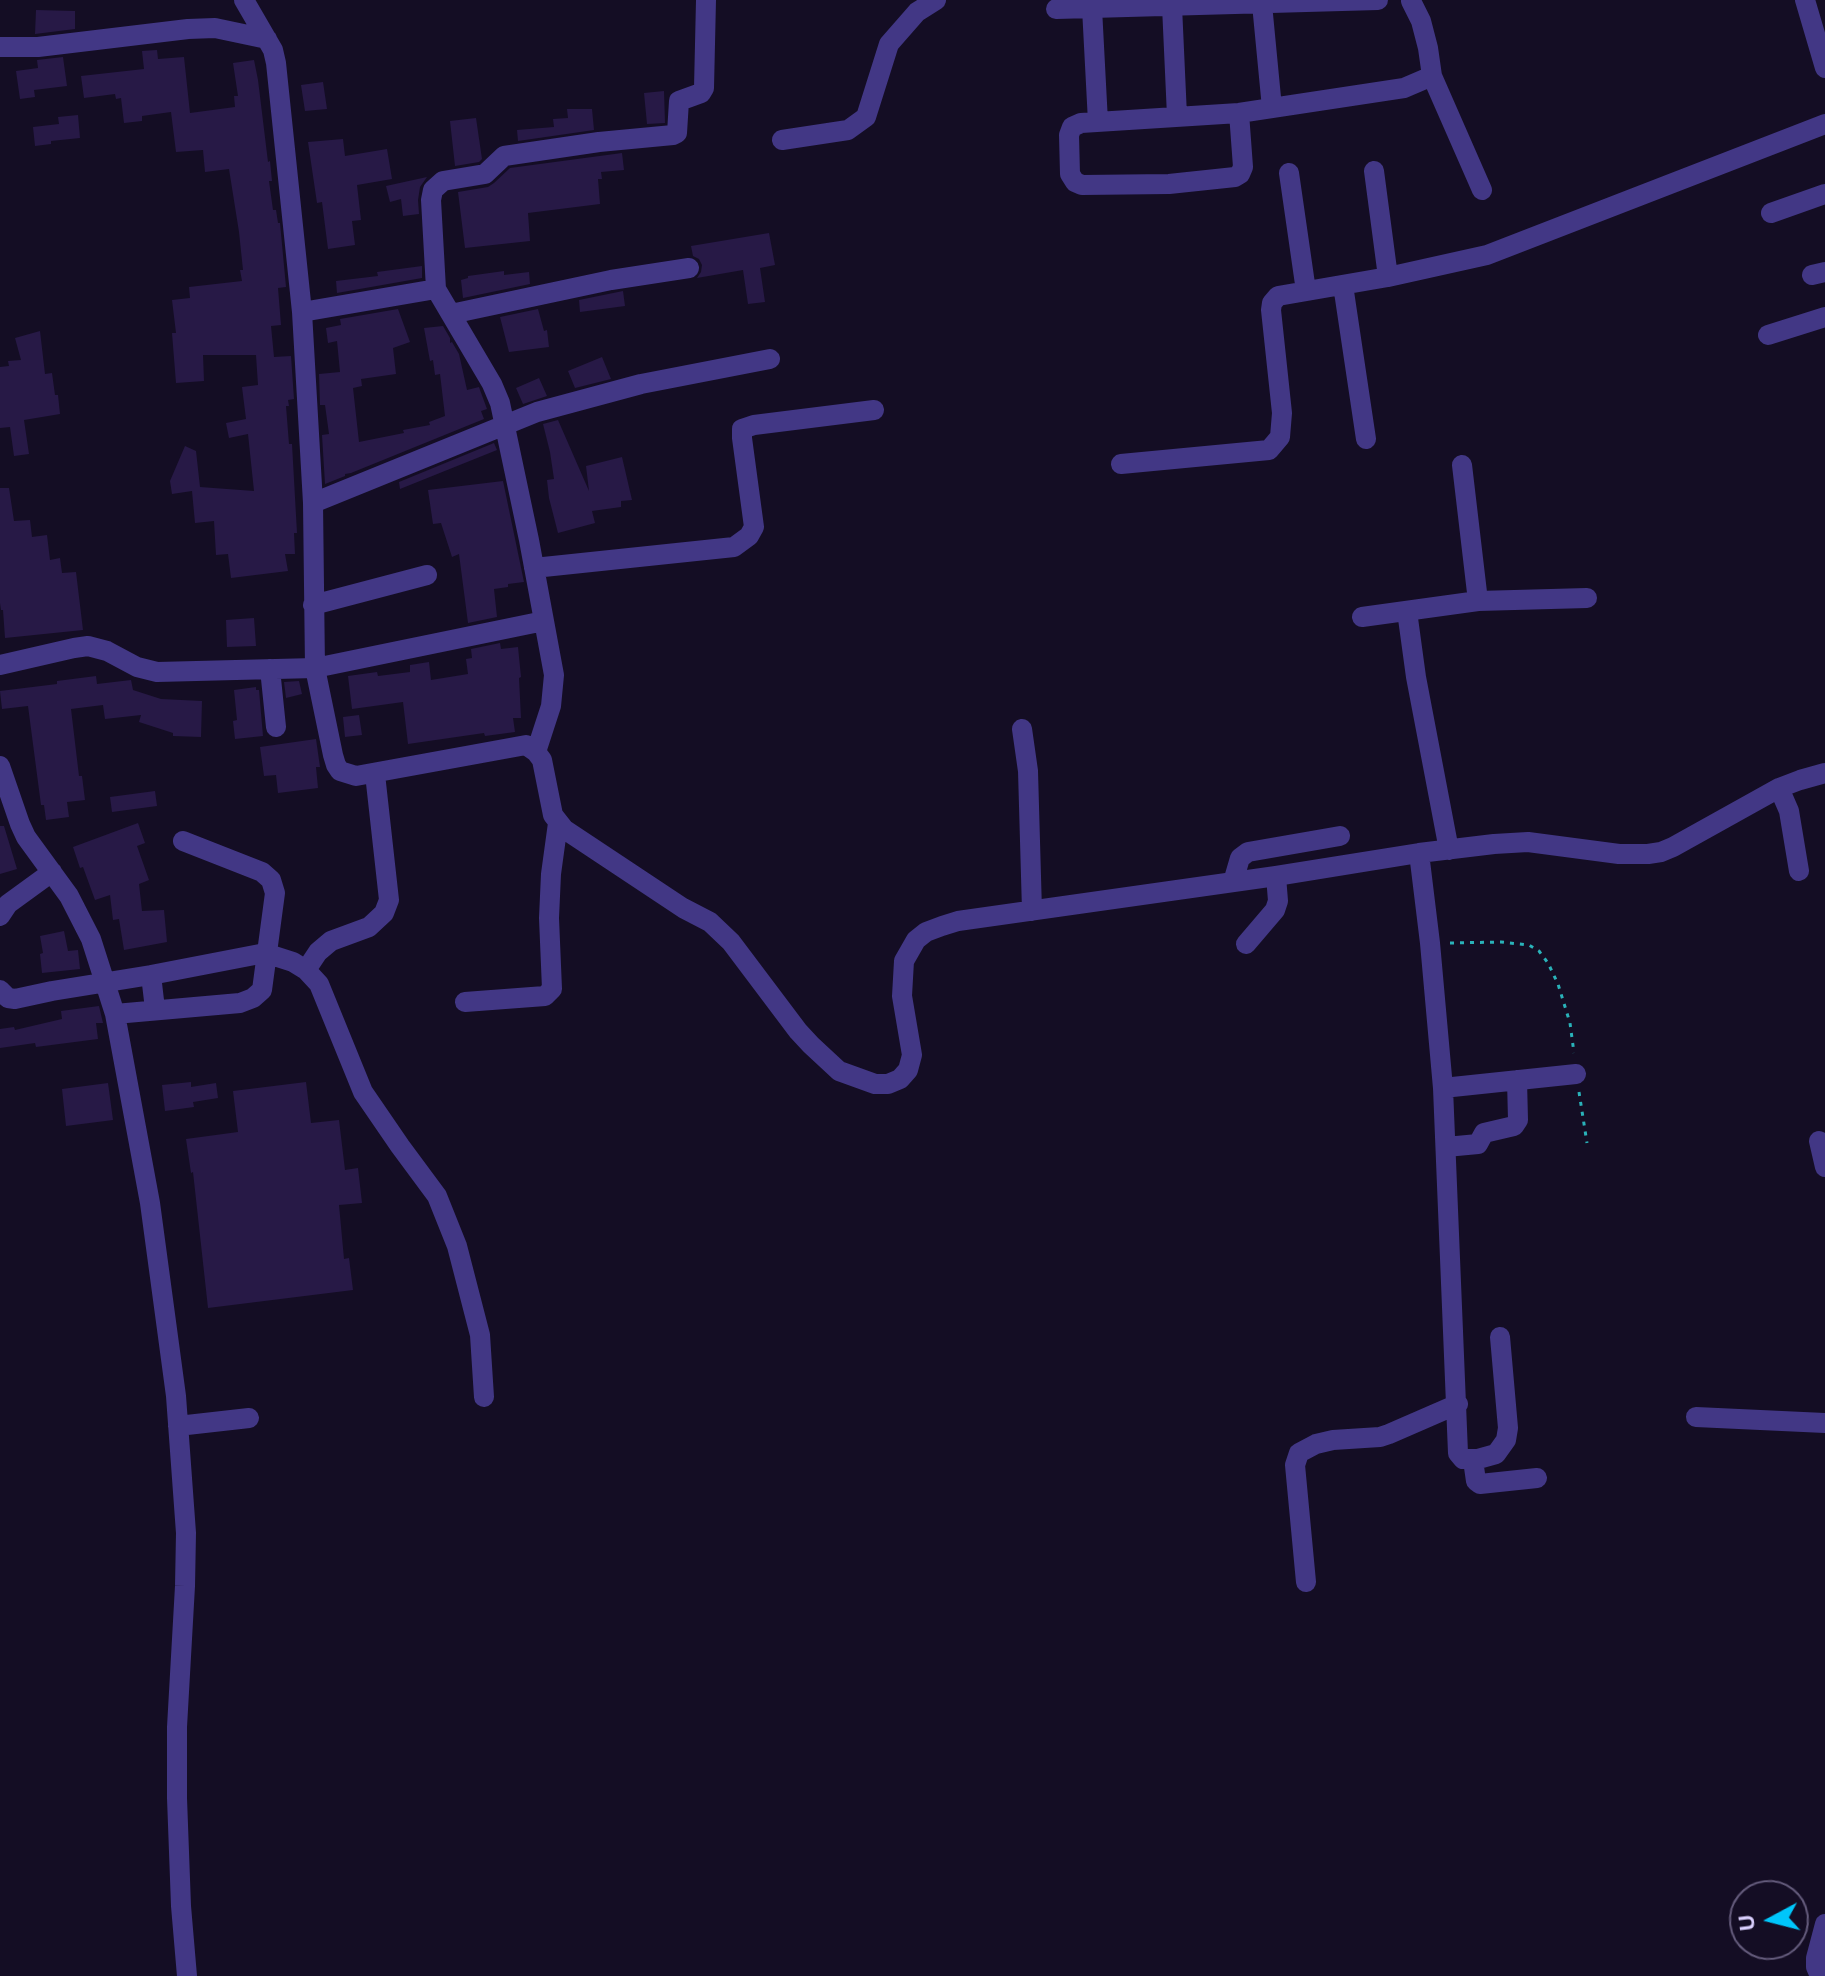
<!DOCTYPE html>
<html>
<head>
<meta charset="utf-8">
<style>
  body { margin:0 }
  #map { position:relative; width:1825px; height:1976px; overflow:hidden; background:#140d24; font-family:Helvetica,sans-serif }
  canvas { display:block }
  .north { position:absolute; left:1729px; top:1880px; width:80px; height:80px; box-sizing:border-box; background:#140d24; border:2px solid #645b7c; border-radius:50%; rotate:263deg; font-size:22px; font-weight:700; line-height:32px; text-align:center; color:#dbd0ff }
  .north::after { content:''; display:block; margin:auto; width:28px; height:36px; background:#00c6fb; clip-path:polygon(50% 0,100% 100%,50% 72%,0 100%) }
</style>
</head>
<body>
<div id="map">
<canvas width="1825" height="1976"></canvas>
<div class="north">U</div>
</div>
<script>
const ctx = document.querySelector('canvas').getContext('2d');
ctx.lineJoin = 'round';
function fillPath(path, color) {
  ctx.fillStyle = color;
  ctx.fill(path, 'evenodd');
}
function shape(rows) {
  const path = new Path2D();
  for (const r of rows) {
    path.moveTo(r[0], r[1]);
    for (let i = 2; i < r.length; i += 2) path.lineTo(r[i], r[i + 1]);
  }
  return path;
}
function stroke(path, color, width, dash) {
  ctx.strokeStyle = color;
  ctx.lineWidth = width;
  ctx.lineCap = dash ? 'butt' : 'round';
  ctx.setLineDash(dash || []);
  ctx.stroke(path);
}
fillPath(shape([
  [36,10,75,11,75,29,35,34],
  [157,50,158,59,184,57,190,113,235,107,234,96,238,96,233,63,254,60,258,80,268,162,270,161,272,181,269,181,273,210,276,210,278,223,280,223,286,287,278,288,281,325,271,326,274,357,291,356,294,399,288,400,289,406,286,406,289,444,292,444,297,533,294,533,295,554,285,554,288,571,231,578,228,554,216,555,214,521,195,523,192,491,172,494,170,481,185,446,196,451,200,487,254,491,248,434,229,438,226,423,246,419,242,387,258,385,256,355,203,355,204,381,176,383,172,333,176,333,172,300,190,298,189,287,242,281,240,270,243,270,239,232,229,169,205,172,203,150,176,152,171,112,142,116,142,121,124,123,121,98,116,99,115,94,84,98,81,76,144,69,142,51],
  [63,57,67,86,34,90,35,97,20,99,16,71,38,68,37,60],
  [323,82,327,109,305,111,301,85],
  [664,91,665,123,647,124,644,93],
  [567,109,592,109,594,130,518,141,517,130,554,127,553,119,568,118],
  [78,115,80,138,51,141,51,144,35,146,33,127,59,124,58,117],
  [476,118,482,159,479,162,455,166,450,121],
  [343,139,345,156,387,149,392,179,357,185,361,220,352,221,355,245,328,249,322,202,317,203,308,142],
  [622,153,624,170,601,172,602,179,598,179,600,204,528,213,530,241,465,248,458,192,488,187,494,183,510,168],
  [427,177,420,187,418,200,419,214,403,216,401,199,390,202,386,186],
  [769,233,775,265,760,268,765,302,748,304,743,270,697,278,701,272,702,265,699,259,693,256,691,246],
  [422,266,422,278,337,293,336,281,378,276,377,272],
  [504,271,504,275,529,272,530,284,463,298,461,280,468,278,468,276],
  [623,291,625,306,580,312,579,300],
  [398,309,410,342,393,348,396,374,361,379,362,386,353,388,359,442,404,433,403,430,430,425,429,422,445,416,440,374,435,375,433,360,430,361,424,328,443,326,450,338,450,343,452,342,459,354,467,390,479,387,480,390,487,409,481,411,484,419,351,473,345,474,345,476,325,484,322,435,329,434,325,405,320,405,319,374,340,372,337,341,328,343,326,328,341,325,340,319],
  [538,309,544,331,547,330,549,347,509,352,500,317],
  [40,331,45,374,52,373,55,395,58,395,60,414,24,420,29,454,14,456,10,427,0,428,0,367,9,366,8,361,21,360,15,338],
  [602,357,611,379,575,388,568,371],
  [539,378,547,396,523,404,516,388],
  [558,420,589,491,586,466,622,457,632,500,621,501,621,507,592,511,595,523,558,533,549,498,547,480,554,479,550,452,543,424],
  [494,443,497,450,400,489,399,482],
  [503,481,524,582,508,584,508,587,494,589,497,617,468,623,459,554,452,557,441,523,433,524,428,490],
  [0,488,9,488,14,521,30,520,32,537,47,535,50,560,60,558,62,573,76,572,83,630,5,638,3,610,1,610,0,603],
  [254,618,256,646,227,647,226,620],
  [500,643,501,649,518,647,521,677,519,678,521,718,513,718,515,732,485,736,484,733,408,744,403,702,352,709,348,676,377,672,378,676,410,672,410,665,429,662,431,680,468,674,466,659,472,658,471,649],
  [96,676,97,684,131,680,133,690,161,699,202,701,201,737,173,736,173,733,139,722,141,715,105,719,103,705,71,709,79,776,82,776,85,800,67,802,69,817,46,820,44,805,41,805,28,706,2,709,0,691,57,684,57,681],
  [299,681,302,694,286,698,284,682],
  [256,687,256,690,259,690,263,736,235,739,233,721,237,720,234,690],
  [359,715,362,735,345,737,343,717],
  [316,739,320,767,316,767,318,788,278,793,276,775,264,776,260,747],
  [155,791,157,806,112,812,110,797],
  [138,823,145,843,137,846,149,880,139,884,142,911,164,910,167,942,124,950,119,919,113,920,110,895,95,900,83,867,80,868,73,847],
  [0,826,4,826,17,869,0,874],
  [64,931,68,951,78,950,80,969,42,973,40,954,43,953,40,936],
  [99,1006,103,1023,96,1023,98,1039,36,1047,35,1043,0,1048,0,1029,14,1027,15,1030,62,1019,61,1011],
  [191,1082,191,1087,216,1083,218,1098,193,1102,194,1107,165,1111,162,1085],
  [306,1082,311,1123,339,1120,345,1170,358,1168,362,1203,339,1205,344,1259,349,1258,353,1290,208,1308,193,1172,191,1173,186,1139,238,1132,233,1091],
  [108,1083,113,1120,66,1126,62,1089]
]), '#271946');
stroke(shape([
  [1450,943,1501,942,1529,945,1539,951,1548,963,1558,984,1570,1023,1574,1053],
  [1579,1092,1587,1143]
]), '#2ab2b9', 3, [4, 6]);
stroke(shape([
  [244,0,273,50,276,63,302,312,313,503,315,668,544,621],
  [1805,0,1825,68],
  [1262,4,1272,108],
  [1172,6,1177,116],
  [1092,8,1098,122],
  [1056,9,1378,0],
  [0,47,38,47,188,29,215,28,267,39],
  [1432,76,1482,190],
  [1239,113,1243,167,1240,174,1235,177,1169,184,1082,185,1075,182,1070,174,1069,135,1072,127,1081,123,1239,113,1404,88,1432,76,1428,48,1421,21,1411,1],
  [782,140,848,130,866,117,889,44,917,12,936,0],
  [1374,171,1388,277],
  [1289,173,1306,291],
  [1771,213,1825,194],
  [1812,275,1825,272],
  [1343,285,1366,439],
  [302,312,436,289],
  [451,314,611,280,689,268],
  [1768,335,1825,317],
  [1121,464,1269,450,1280,437,1282,413,1271,310,1272,303,1278,296,1388,277,1487,255,1825,124],
  [1462,465,1478,601],
  [313,503,537,412,641,384,770,359],
  [534,568,734,547,749,536,754,527,742,438,742,429,754,425,874,410],
  [313,605,427,575],
  [1407,611,1416,677,1449,850],
  [1362,617,1478,601,1587,598],
  [0,665,74,648,88,646,107,651,137,667,157,672,315,668,333,755,336,765,340,771,356,776,526,745,536,752,542,760,553,815,564,829,683,908,710,922,731,942,798,1031,811,1045,839,1071,875,1084,888,1084,900,1079,908,1070,912,1055,902,996,904,961,916,940,926,932,942,926,958,921,1276,876,1419,853,1494,844,1528,842,1619,854,1648,854,1661,852,1673,847,1779,788,1800,780,1825,773],
  [270,669,276,727],
  [1022,729,1028,771,1032,911],
  [536,752,551,706,554,675,529,540,500,403,492,384,436,289,431,200,433,190,443,181,485,174,504,156,599,142,673,135,677,133,679,101,701,93,704,88,706,0],
  [0,766,20,824,26,837,69,896,91,939,115,1014,150,1203,176,1396,186,1533,185,1586,177,1727,177,1798,181,1906,187,1976],
  [1779,788,1789,811,1799,871],
  [1419,853,1430,943,1443,1088,1458,1453,1463,1459,1478,1459,1496,1454,1506,1440,1508,1428,1500,1337],
  [1233,882,1240,858,1248,852,1340,836],
  [0,916,8,904,52,872],
  [1246,944,1275,910,1278,901,1276,876],
  [306,970,318,952,331,941,369,927,384,913,389,900,375,774],
  [0,990,8,998,15,999,52,991,151,975],
  [465,1002,545,996,552,989,549,918,551,874,558,823],
  [155,1009,151,975,265,953,293,962,306,970,319,984,363,1092,400,1146,437,1196,457,1246,480,1335,484,1397],
  [115,1014,240,1003,253,998,262,990,275,893,271,880,262,872,183,841],
  [1443,1088,1576,1074],
  [1819,1141,1825,1167],
  [1446,1147,1478,1144,1484,1133,1514,1126,1518,1120,1517,1080],
  [1696,1417,1825,1423],
  [178,1426,249,1418],
  [1473,1460,1476,1481,1480,1484,1537,1478],
  [1306,1582,1295,1465,1299,1453,1316,1444,1333,1440,1380,1437,1389,1434,1458,1404],
  [1820,1976,1816,1967,1816,1958,1825,1924]
]), '#423785', 20);
</script>
</body>
</html>
